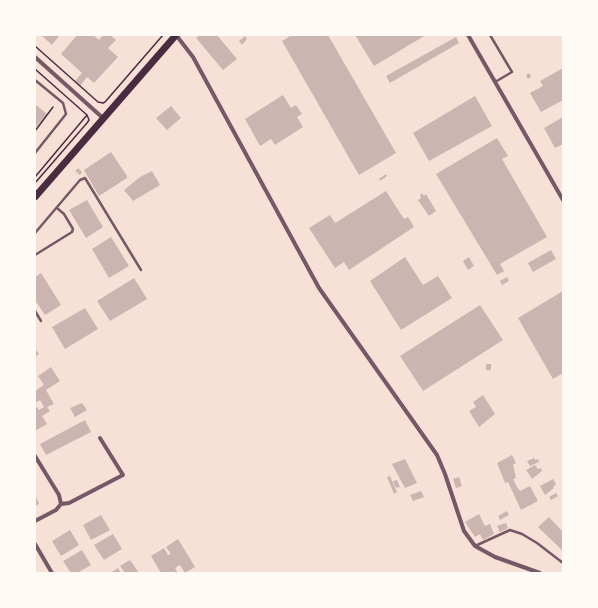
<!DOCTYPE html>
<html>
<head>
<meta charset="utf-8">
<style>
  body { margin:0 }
  #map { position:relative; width:598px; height:608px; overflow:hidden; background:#f7e1d7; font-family:"Open Sans",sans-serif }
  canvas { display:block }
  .frame { position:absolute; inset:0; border:36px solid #fffaf5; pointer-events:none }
</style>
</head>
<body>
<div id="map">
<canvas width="598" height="608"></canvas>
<div class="frame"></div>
</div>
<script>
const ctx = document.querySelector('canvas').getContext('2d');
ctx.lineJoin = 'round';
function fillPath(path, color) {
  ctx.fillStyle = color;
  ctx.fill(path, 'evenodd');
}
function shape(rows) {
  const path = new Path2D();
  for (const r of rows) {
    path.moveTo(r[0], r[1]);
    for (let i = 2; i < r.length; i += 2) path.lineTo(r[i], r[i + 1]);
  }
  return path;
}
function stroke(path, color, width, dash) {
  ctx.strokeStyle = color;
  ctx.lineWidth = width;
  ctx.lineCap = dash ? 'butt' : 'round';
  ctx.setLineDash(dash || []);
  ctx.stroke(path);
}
fillPath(shape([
  [41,35,60,35,52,45],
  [77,35,93,35,99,40,103,35,110,35,116,40,108,48,118,57,94,83,87,77,80,86,75,81,82,73,61,54],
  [200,35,217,35,237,59,223,70,196,38],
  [292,35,328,35,396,153,359,175,282,41],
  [355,35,426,35,374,66],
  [245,36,247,39,242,45,239,41],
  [456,37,459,43,390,83,386,76],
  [563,68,563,100,541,112,530,93,543,86,540,81],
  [529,73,531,77,528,79,526,75],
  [283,95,291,108,296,105,302,114,297,117,303,127,275,145,271,139,260,146,245,119],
  [475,96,492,126,429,161,413,133],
  [35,104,47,114,35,128],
  [171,106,181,118,167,130,156,118],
  [563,117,563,144,555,148,544,128],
  [497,138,508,156,502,159,547,237,500,264,504,271,497,275,436,174],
  [111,152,127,176,127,178,99,196,84,170],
  [78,168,82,172,80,175,75,171],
  [152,171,160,185,133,201,124,190,140,177],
  [386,174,387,176,380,181,379,179],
  [386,191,404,219,408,217,414,227,349,270,344,262,335,268,309,228,330,215,335,223],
  [422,193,424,196,426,194,436,211,429,216,418,200,421,198,420,195],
  [87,200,103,227,86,238,69,210],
  [111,237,129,266,109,278,92,249],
  [551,250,556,259,533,272,528,263],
  [405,257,423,285,438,276,452,298,401,330,370,281],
  [469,257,474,266,468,270,463,261],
  [41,273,61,305,45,315,35,300,35,277],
  [507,277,509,281,502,285,500,281],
  [134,278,147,299,110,321,97,301],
  [563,291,563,373,553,379,518,318],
  [480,305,503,340,423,391,400,356],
  [85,308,98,329,65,349,52,327],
  [35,348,39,354,35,357],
  [486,364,491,364,491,370,486,370],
  [51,367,60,381,46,390,54,404,47,407,50,411,42,416,47,424,35,431,35,408,37,407,39,410,44,407,40,400,35,403,35,391,44,385,38,376],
  [483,395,495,414,479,427,469,411,476,407,473,402],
  [82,403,87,410,75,417,70,408],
  [85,420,91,432,46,455,40,444],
  [512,455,516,463,513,465,516,478,513,479,517,487,520,491,530,486,538,501,521,510,508,482,505,483,497,463],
  [534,458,535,460,538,459,539,462,530,466,527,461],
  [405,459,417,483,405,488,392,464],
  [535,465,538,469,541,468,542,471,532,479,526,470],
  [390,476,397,492,394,494,387,477],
  [459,477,462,486,456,488,453,479],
  [553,479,556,484,553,487,554,488,545,495,540,486],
  [397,480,400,487,396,488,393,481],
  [421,491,424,497,413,501,410,495],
  [556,493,558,496,551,500,549,497],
  [35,495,39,504,35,506],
  [507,511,509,515,500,520,498,516],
  [479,514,485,526,490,524,494,534,483,540,480,534,475,537,465,522],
  [101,515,110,530,91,540,83,525],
  [549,517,563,532,563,551,538,527],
  [506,523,508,528,500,532,497,526],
  [70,530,79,545,61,556,52,541],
  [113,534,122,549,104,560,94,545],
  [178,539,195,567,185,573,180,565,175,568,178,573,161,573,151,556,164,548,168,555,171,554,166,547],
  [82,550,91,565,77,573,71,573,63,561],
  [130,560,139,573,125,573,120,566],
  [118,568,121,573,110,573]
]), '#ccb4b1');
stroke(shape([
  [35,46,98,102,103,103,105,102,163,35],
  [35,69,87,115,35,177],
  [35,131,53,107],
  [35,183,87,123,89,120,87,115]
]), '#4a2c40', 1.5);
stroke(shape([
  [490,35,512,72,495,82],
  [35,80,63,103,66,114,35,153],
  [35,233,80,180,85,178,141,270],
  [35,255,72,232,73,229,64,214,57,208],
  [35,311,41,321],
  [475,546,510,530,522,534,537,543,563,563]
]), '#755966', 2.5);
stroke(shape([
  [176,35,193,57,319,288,437,455,445,474,464,531,475,546,495,557,540,573],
  [468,35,563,200],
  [35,57,104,119],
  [35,456,59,495,61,504],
  [35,521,56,510,61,504,69,503,123,475,100,438],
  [35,544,52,573]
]), '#755966', 4);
stroke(shape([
  [35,197,176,35]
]), '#4a2c40', 7);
</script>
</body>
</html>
